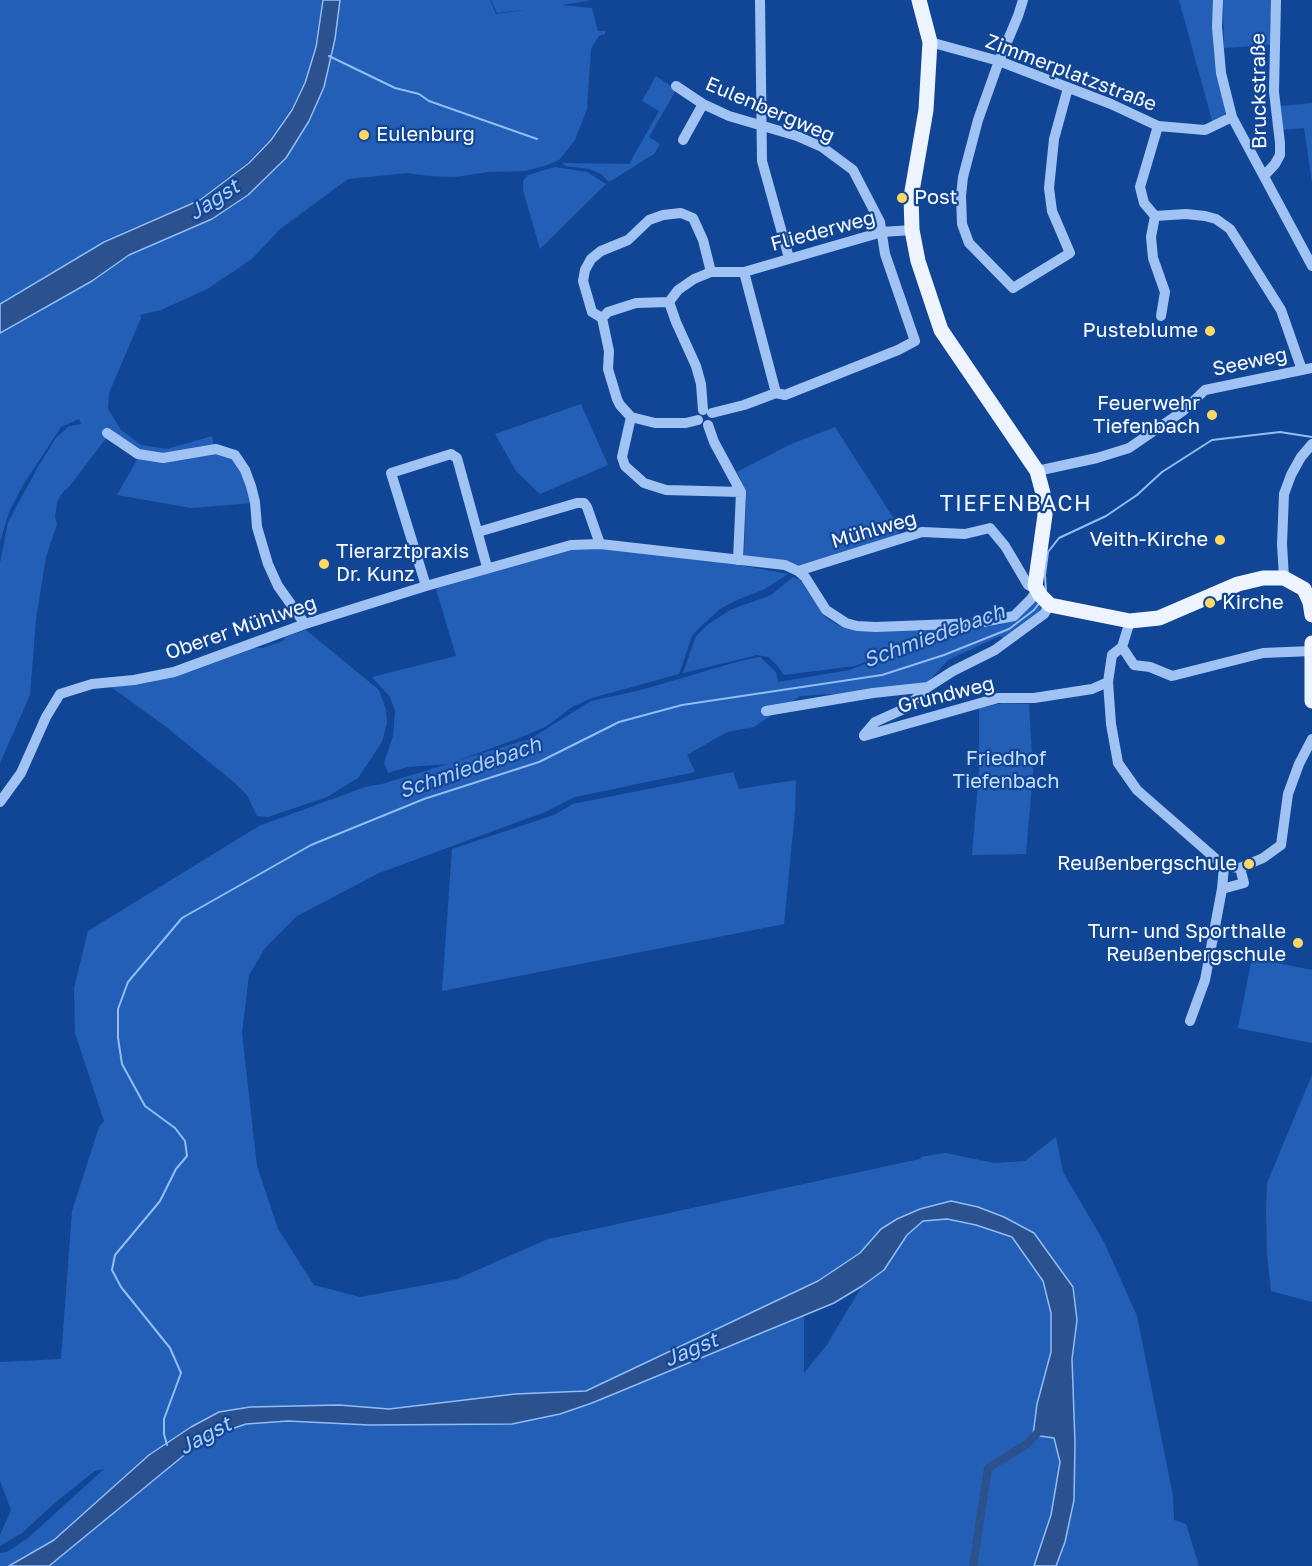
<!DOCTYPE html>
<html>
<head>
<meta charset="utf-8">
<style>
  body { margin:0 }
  canvas { display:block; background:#114697 }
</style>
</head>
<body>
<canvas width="1312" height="1566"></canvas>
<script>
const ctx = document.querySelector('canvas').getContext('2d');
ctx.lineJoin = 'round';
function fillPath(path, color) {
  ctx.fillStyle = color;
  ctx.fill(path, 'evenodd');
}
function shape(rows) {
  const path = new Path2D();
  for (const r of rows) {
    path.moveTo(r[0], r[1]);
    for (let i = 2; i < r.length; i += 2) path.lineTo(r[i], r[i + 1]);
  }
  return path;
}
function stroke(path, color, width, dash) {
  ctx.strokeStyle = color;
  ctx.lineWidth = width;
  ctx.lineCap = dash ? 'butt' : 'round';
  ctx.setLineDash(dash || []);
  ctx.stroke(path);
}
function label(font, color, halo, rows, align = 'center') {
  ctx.font = font + ' "Golos Text",sans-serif';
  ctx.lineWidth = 4.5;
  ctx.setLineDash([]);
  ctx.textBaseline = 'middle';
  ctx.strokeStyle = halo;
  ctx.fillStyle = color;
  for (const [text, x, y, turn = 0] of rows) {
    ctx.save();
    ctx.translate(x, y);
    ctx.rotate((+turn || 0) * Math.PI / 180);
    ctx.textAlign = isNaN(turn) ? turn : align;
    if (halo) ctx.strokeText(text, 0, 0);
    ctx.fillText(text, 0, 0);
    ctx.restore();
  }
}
fillPath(shape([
  [0,0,322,0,315,47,305,83,291,109,270,139,249,161,200,199,105,240,0,304],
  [340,0,490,0,496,14,524,10,497,13,491,0,591,0,562,5,592,8,598,31,605,31,605,34,599,36,591,49,587,109,575,140,559,160,547,165,526,171,488,172,455,177,429,176,407,173,348,179,280,229,252,259,207,289,161,310,140,315,141,318,109,393,108,409,121,430,141,445,167,449,212,436,214,448,240,465,253,503,191,508,117,495,139,456,107,437,69,487,63,492,57,502,55,517,57,524,46,557,36,619,30,695,0,763,0,563,8,522,39,465,56,438,69,426,81,424,79,419,61,427,23,485,9,512,0,542,0,333,92,281,129,255,212,219,248,195,286,158,309,121,324,87,335,39],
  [1179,0,1215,0,1226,110,1224,116,1213,124],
  [1223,0,1275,0,1271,45,1224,48],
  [656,76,676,90,649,137,660,144,654,154,609,182,601,174,589,169,566,166,562,163,629,164,659,111,642,101],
  [1312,103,1312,183,1304,128,1282,130,1281,106],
  [555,167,587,172,606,184,540,249,523,190,523,181,528,175],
  [581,404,608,465,540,494,516,471,495,434],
  [835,427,901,530,897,534,897,539,798,565,744,556,746,500,745,489,737,472,789,445],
  [584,548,623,550,734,564,788,574,765,589,737,600,720,609,698,629,692,636,679,674,592,698,572,707,547,726,522,737,456,761,530,739,591,701,641,690,740,661,760,657,776,672,778,682,850,670,879,658,877,657,855,666,784,675,776,664,768,657,757,655,683,673,696,636,706,626,730,610,771,595,793,577,800,580,825,617,838,625,860,629,977,628,999,625,1015,618,1036,601,1044,608,1004,639,1000,636,948,660,928,682,867,692,800,696,754,727,727,732,687,755,695,772,575,797,545,812,379,873,297,916,265,948,249,975,242,1033,257,1166,278,1229,314,1285,360,1297,457,1279,548,1239,920,1159,921,1157,945,1153,994,1163,1025,1161,1056,1137,1063,1172,1104,1242,1137,1316,1173,1496,1174,1520,1186,1524,1199,1566,1056,1566,1065,1542,1074,1500,1075,1443,1072,1359,1077,1320,1034,1233,1004,1217,978,1207,897,1219,881,1229,868,1244,852,1269,668,1351,599,1386,586,1391,515,1394,389,1409,339,1405,250,1407,219,1412,191,1427,149,1455,54,1540,9,1566,0,1566,0,1553,7,1552,28,1538,104,1469,95,1471,57,1501,22,1533,0,1546,0,1535,11,1510,0,1481,0,1362,61,1359,72,1211,99,1127,104,1121,75,1033,74,988,88,931,259,826,365,787,382,784,448,764,407,767,388,773,384,763,393,736,395,711,390,697,372,677,456,656,436,589,461,580,569,549],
  [306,630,379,690,386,710,387,723,382,742,358,778,327,797,268,817,257,816,247,795,235,783,165,726,111,687,147,683,253,648,263,648,283,641,285,637],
  [1004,703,1029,704,1033,772,1026,854,972,855,979,771,979,708],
  [733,772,739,789,796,780,795,811,784,924,442,991,452,849,554,815,573,804],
  [1252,958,1312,970,1312,1043,1238,1028],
  [1312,1075,1312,1302,1271,1291,1267,1254,1266,1210,1267,1183],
  [948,1219,976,1225,1012,1237,1043,1281,1051,1313,1051,1352,1037,1404,1033,1434,1054,1438,1060,1462,1051,1515,1034,1566,49,1566,205,1438,246,1424,288,1421,369,1425,512,1424,560,1414,592,1403,804,1316,804,1373,826,1346,862,1286,884,1270,907,1235,923,1221]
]), '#235fb6');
const water = shape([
  [323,0,340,0,335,39,324,87,309,121,286,158,248,195,212,219,129,255,92,281,0,333,0,304,104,242,200,200,249,163,271,140,292,110,305,83,316,47,323,0],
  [951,1201,978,1207,1004,1217,1034,1233,1073,1287,1077,1320,1072,1359,1075,1443,1074,1500,1065,1542,1056,1566,1034,1566,1051,1515,1060,1462,1054,1438,1033,1435,1037,1404,1051,1352,1051,1313,1043,1281,1012,1237,976,1225,947,1219,923,1221,907,1235,884,1270,862,1286,834,1303,592,1403,560,1414,512,1424,369,1425,288,1421,246,1424,205,1438,49,1566,9,1566,54,1540,149,1455,191,1427,219,1412,250,1407,339,1405,389,1409,515,1394,586,1391,818,1281,860,1253,881,1229,897,1219,920,1209,951,1201]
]);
fillPath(water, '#2b518e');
stroke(water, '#92bdf7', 1.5);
stroke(shape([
  [329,56,395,88,419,94,429,101,537,139],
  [1046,592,1045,575,1048,552,1059,538,1106,516,1137,495,1162,472,1212,440,1280,432,1312,437],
  [167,1445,164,1434,164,1419,181,1373,170,1348,121,1287,112,1270,115,1255,160,1201,176,1169,187,1156,185,1141,175,1128,145,1106,122,1064,118,1038,118,1009,128,982,182,918,311,845,424,799,539,762,619,722,682,705,882,675,944,655,1009,629,1034,610,1040,602]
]), '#92bdf7', 2);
stroke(shape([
  [973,1566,988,1468,1027,1444,1042,1428]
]), '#2b518e', 8);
stroke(shape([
  [760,0,762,161,789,258],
  [1023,0,1018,16,999,61,978,120,963,177,961,196,962,224,969,243,1013,288,1070,253,1052,211,1049,188,1054,139,1068,88],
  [1218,0,1217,27,1221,73,1232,117,1312,266],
  [930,42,999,61,1111,104,1158,126,1205,130,1232,117],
  [676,86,703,104,729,116,797,136,822,147,853,170,880,222,885,254,915,341,898,350,785,395,776,393,744,405,712,413],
  [1158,126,1140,187,1144,203,1155,216,1186,214,1205,216,1216,219,1230,229,1281,310,1302,370],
  [683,140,703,104],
  [1264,176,1275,164,1280,155,1280,143,1274,92,1276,0],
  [1155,216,1151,237,1153,258,1165,292,1161,316],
  [744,272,776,393],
  [669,302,636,303,608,312,602,318,609,351,608,369,617,399,620,405,631,417,622,457,625,466,644,483,666,490,741,492],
  [602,318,592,312,583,281,585,270,591,259,601,251,628,240,649,220,663,215,681,213,693,218,703,240,711,272],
  [703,410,701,384,696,366,676,322,669,302,678,290,694,279,711,272,744,272,882,232,912,230],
  [631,417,655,423,686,423,698,420],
  [708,425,714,442,741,492,738,560],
  [107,433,138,454,163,458,216,449,235,455,245,470,251,486,255,502,257,527,268,564,278,586,305,624],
  [1037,471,1097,458,1129,448,1183,411,1205,390,1312,368],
  [478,532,577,503,584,503,587,507,600,544],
  [1284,578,1282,544,1284,494,1291,475,1301,457,1312,444],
  [426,586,391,473,451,454,457,458,487,567],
  [1130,621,1122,647,1134,665,1150,667,1172,676,1263,653,1312,651],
  [1108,682,1111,724,1118,763,1137,790,1224,866],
  [766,711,873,693,928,687,953,671,995,650,1044,614,1050,605],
  [864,735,875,722,906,708,928,687],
  [864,736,998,698,1034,698,1092,689,1108,682,1112,655,1122,647],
  [0,802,21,773,46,717,60,694,92,684,134,680,174,672,305,624,426,586,571,545,600,544,785,565,798,571,805,577,826,610,846,623,857,626,876,627,978,623,1014,616,1031,599,1037,590,1028,585,1005,546,990,528,965,534,922,532,798,571],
  [1240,868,1244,883,1222,889,1224,866,1240,868,1263,858,1281,845,1288,794,1299,764,1312,739],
  [1190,1021,1205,980,1222,889]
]), '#a1c3f4', 10);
stroke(shape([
  [919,0,930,42,926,110,911,197,912,230,918,261,941,330,1037,471,1044,497,1045,515,1035,586,1040,595,1050,605,1130,621,1159,618,1238,584,1263,578,1284,578,1304,589,1310,602,1312,615],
  [1312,643,1312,701]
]), '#eef4ff', 15);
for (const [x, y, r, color] of [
  [364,135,6,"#ffd864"],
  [902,198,6,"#ffd864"],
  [1210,331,6,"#ffd864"],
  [1212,415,6,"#ffd864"],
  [1220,540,6,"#ffd864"],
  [324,564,6,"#ffd864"],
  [1210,603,6,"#ffd864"],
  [1249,864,6,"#ffd864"],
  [1298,943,6,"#ffd864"]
]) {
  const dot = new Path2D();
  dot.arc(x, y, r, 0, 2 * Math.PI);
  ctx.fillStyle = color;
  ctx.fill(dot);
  stroke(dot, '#114697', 2);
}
label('20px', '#fff', '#114697', [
  ["Zimmerplatzstraße",1071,73,21],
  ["Bruckstraße",1259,91,-91],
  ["Eulenbergweg",770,110,23],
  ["Fliederweg",823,231,-15],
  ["Seeweg",1250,362,-12],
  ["Mühlweg",874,530,-16],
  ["Oberer Mühlweg",241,628,-19],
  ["Grundweg",946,695,-14]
]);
label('20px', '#fff', '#114697', [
  ["Eulenburg",376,135,"left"],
  ["Post",914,198,"left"],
  ["Pusteblume",1198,331],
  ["Feuerwehr",1200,404],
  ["Tiefenbach",1200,427],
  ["Veith-Kirche",1208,540],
  ["Tierarztpraxis",336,552,"left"],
  ["Dr. Kunz",336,575,"left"],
  ["Kirche",1222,603,"left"],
  ["Reußenbergschule",1237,864],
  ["Turn- und Sporthalle",1286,932],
  ["Reußenbergschule",1286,955]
], 'right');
label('20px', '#c9dffe', '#114697', [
  ["Friedhof",1006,759],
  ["Tiefenbach",1006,782]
]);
label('italic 21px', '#adcdfa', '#114697', [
  ["Jagst",214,200,-33],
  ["Schmiedebach",934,636,-20],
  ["Schmiedebach",470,768,-19],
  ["Jagst",691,1350,-23],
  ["Jagst",205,1436,-28]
]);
ctx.letterSpacing = '1.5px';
label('22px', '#fff', '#114697', [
  ["TIEFENBACH",1016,504]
]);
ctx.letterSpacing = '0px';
</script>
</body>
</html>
